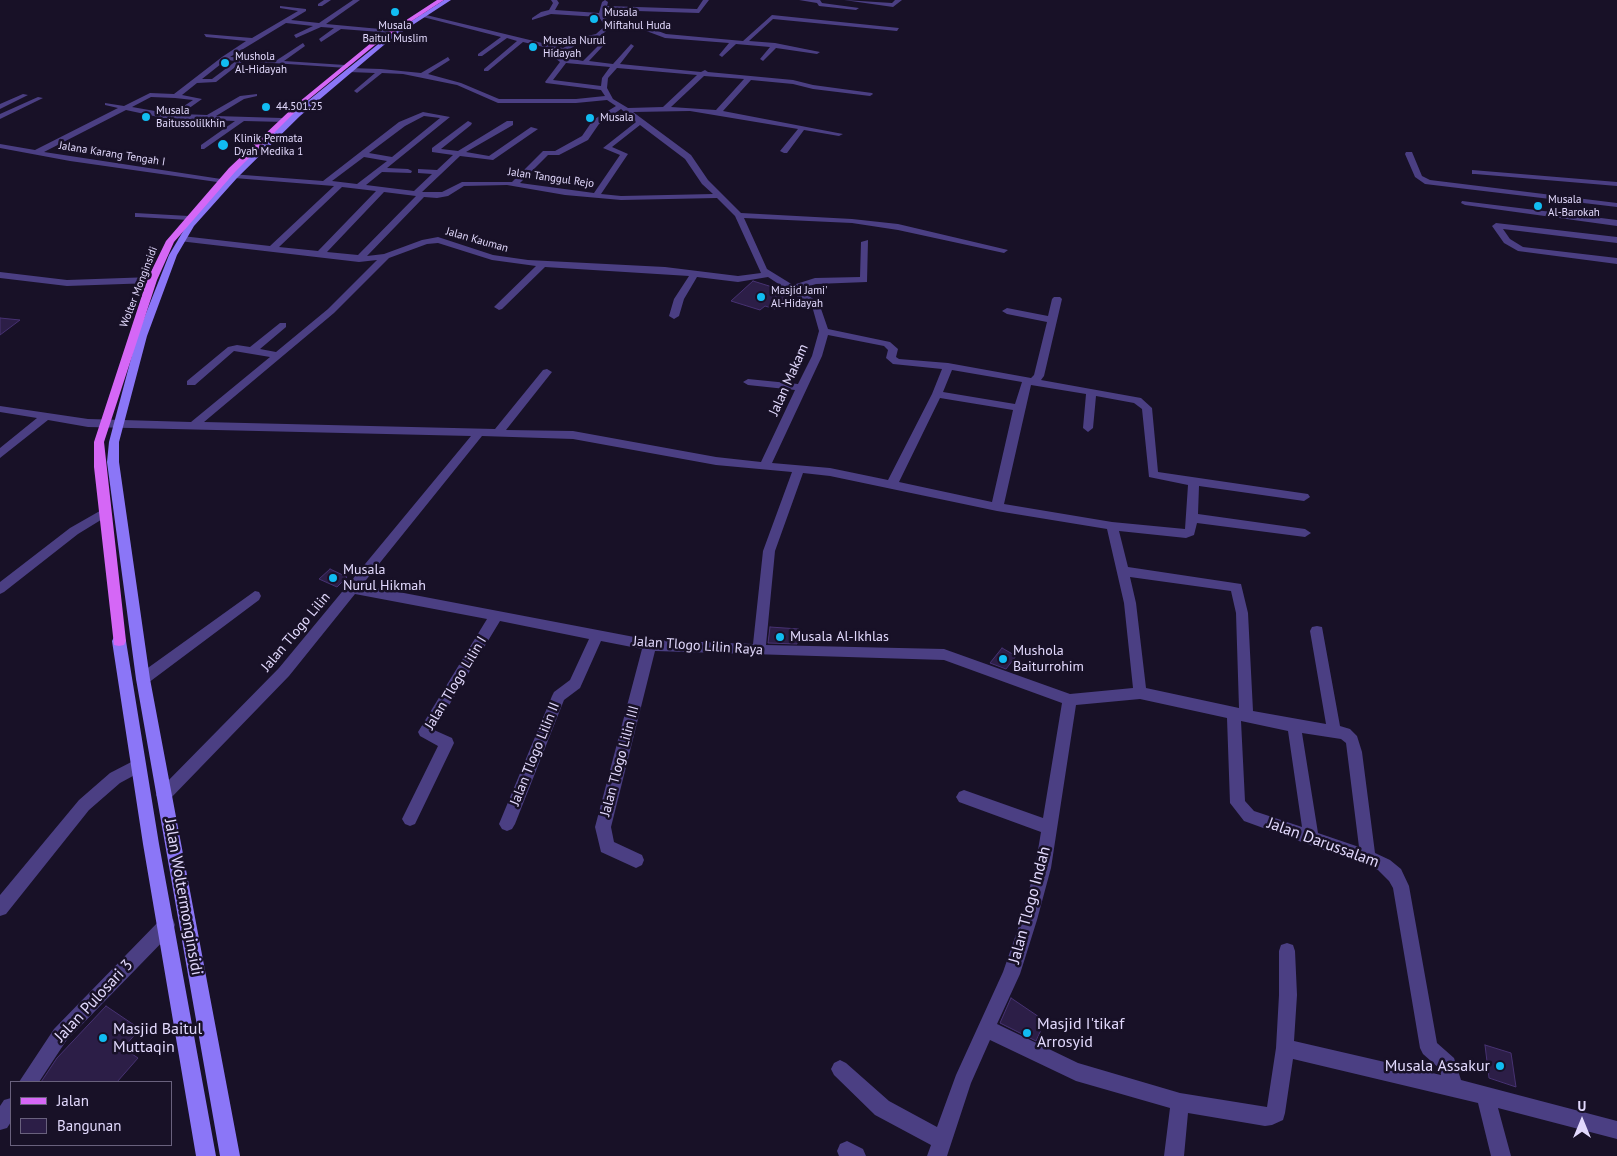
<!DOCTYPE html>
<html>
<head>
<meta charset="utf-8">
<style>
  body { margin:0 }
  #map { position:relative; width:1617px; height:1156px; overflow:hidden; background:#181127; font-family:"PT Sans",sans-serif }
  canvas { display:block }
  .legend { position:absolute; left:10px; top:1081px; width:162px; height:65px; box-sizing:border-box; background:#181127; border:1px solid #69617d; margin:0; padding:6px 9px; list-style:none; font-size:15px; color:#e2d9fd }
  .legend li { display:flex; align-items:center; gap:10px; height:25px }
  .legend b { width:25px; border:1px solid #69617d }
  .north { position:absolute; left:1557px; top:1096px; width:50px; height:50px; -webkit-text-stroke:4px #181127; paint-order:stroke; rotate:0deg; font-size:14px; font-weight:700; line-height:20px; text-align:center; color:#e2d9fd }
  .north::after { content:''; display:block; margin:auto; width:18px; height:22px; background:#e2d9fd; clip-path:polygon(50% 0,100% 100%,50% 72%,0 100%) }
</style>
</head>
<body>
<div id="map">
<canvas width="1617" height="1156"></canvas>
<ul class="legend">
<li><b style="height:6px;background:#d567f6"></b>Jalan</li>
<li><b style="height:14px;background:#2c1e47"></b>Bangunan</li>
</ul>
<div class="north">U</div>
</div>
<script>
const ctx = document.querySelector('canvas').getContext('2d');
ctx.lineJoin = 'round';
function fillPath(path, color) {
  ctx.fillStyle = color;
  ctx.fill(path, 'evenodd');
}
function shape(rows) {
  const path = new Path2D();
  for (const r of rows) {
    path.moveTo(r[0], r[1]);
    for (let i = 2; i < r.length; i += 2) path.lineTo(r[i], r[i + 1]);
  }
  return path;
}
function stroke(path, color, width, dash) {
  ctx.strokeStyle = color;
  ctx.lineWidth = width;
  ctx.lineCap = dash ? 'butt' : 'round';
  ctx.setLineDash(dash || []);
  ctx.stroke(path);
}
function label(font, color, halo, rows, align = 'center') {
  ctx.font = font + ' "PT Sans",sans-serif';
  ctx.lineWidth = 5;
  ctx.setLineDash([]);
  ctx.textBaseline = 'middle';
  ctx.strokeStyle = halo;
  ctx.fillStyle = color;
  for (const [text, x, y, turn = 0] of rows) {
    ctx.save();
    ctx.translate(x, y);
    ctx.rotate((+turn || 0) * Math.PI / 180);
    ctx.textAlign = isNaN(turn) ? turn : align;
    if (halo) ctx.strokeText(text, 0, 0);
    ctx.fillText(text, 0, 0);
    ctx.restore();
  }
}
const building = shape([
  [753,281,782,290,790,294,775,309,765,306,760,310,731,301,753,281],
  [0,318,20,320,0,335,0,318],
  [330,569,347,577,337,587,319,579,330,569],
  [770,627,799,629,797,644,768,643,770,627],
  [1002,648,1016,656,1006,669,990,663,1002,648],
  [1011,998,1045,1021,1036,1041,1000,1023,1011,998],
  [106,1006,140,1029,123,1048,138,1058,117,1082,41,1082,57,1058,106,1006],
  [1485,1045,1511,1053,1516,1087,1489,1078,1485,1045]
]);
fillPath(building, '#2c1e47');
stroke(building, '#473272', 1);
fillPath(shape([
  [324,0,331,0,322,6,318,6,318,4,324,0],
  [353,0,360,0,326,24,391,30,393,33,341,29,321,42,319,39,334,28,321,27,296,38,294,35,313,26,286,23,230,57,277,60,303,43,305,46,284,61,345,65,348,67,347,68,243,61,216,82,197,83,182,95,202,99,181,114,207,115,240,96,257,94,257,96,244,99,216,116,282,118,285,118,285,122,244,121,204,149,201,149,201,145,235,121,163,118,126,110,44,152,221,179,224,179,224,183,70,161,0,148,0,144,35,150,118,108,105,105,105,103,124,106,150,93,174,94,222,57,246,41,206,37,204,34,252,38,298,11,280,8,280,6,306,9,306,11,291,20,319,23,353,0],
  [226,60,236,61,212,79,202,79,226,60],
  [151,97,175,98,193,100,172,114,132,107,151,97],
  [551,0,557,0,559,3,555,10,599,13,602,2,605,0,608,2,607,6,697,9,703,0,709,0,699,13,606,10,604,15,610,24,642,25,666,34,743,41,772,15,899,28,897,31,773,19,749,41,775,43,820,52,817,54,776,48,763,61,760,59,770,47,736,44,722,57,719,55,729,43,665,38,641,29,610,28,600,36,587,39,566,51,562,57,583,61,600,44,603,46,589,61,613,64,631,44,634,46,620,64,701,72,705,70,708,72,793,80,813,85,872,93,873,94,870,96,813,89,793,84,751,80,723,111,843,134,839,136,804,130,787,153,784,153,780,151,798,129,690,111,633,112,691,155,708,180,741,213,852,219,898,224,1008,250,1004,253,898,230,852,223,744,218,767,269,793,285,815,278,860,277,861,242,868,240,867,282,816,284,799,289,819,303,828,329,890,342,898,349,896,357,899,359,948,363,1031,378,1034,375,1047,322,1007,314,1002,311,1007,308,1048,316,1052,299,1054,297,1060,297,1062,299,1044,376,1041,380,1141,398,1152,408,1158,472,1308,494,1310,497,1304,501,1199,486,1198,514,1305,529,1311,533,1305,537,1197,523,1194,535,1186,538,1119,531,1128,567,1241,584,1248,613,1253,711,1326,724,1310,631,1312,627,1317,626,1322,627,1340,726,1350,729,1357,736,1362,752,1375,853,1390,860,1401,869,1409,886,1437,1043,1454,1058,1461,1080,1617,1121,1617,1139,1498,1108,1511,1156,1491,1156,1478,1103,1293,1059,1285,1113,1283,1120,1272,1125,1265,1126,1188,1113,1184,1156,1164,1156,1170,1108,1076,1081,990,1040,971,1083,947,1156,927,1156,931,1145,875,1115,834,1075,831,1069,834,1063,840,1060,846,1063,889,1101,937,1127,956,1075,1003,972,1021,920,1035,868,1041,832,959,802,956,797,959,792,964,790,1043,818,1062,703,944,660,655,651,611,827,614,842,642,855,644,860,642,865,636,868,601,852,595,827,642,649,601,641,580,688,564,700,515,824,512,829,507,831,502,829,499,824,552,696,554,692,570,680,589,639,500,621,434,730,452,738,454,743,415,824,410,826,405,824,402,819,438,746,420,736,418,732,487,619,355,594,289,676,169,800,164,802,159,800,156,795,159,790,279,668,471,436,88,427,48,420,0,458,0,448,37,418,0,412,0,406,88,419,191,422,270,357,234,351,195,385,187,385,187,381,228,347,237,345,250,347,280,323,286,323,286,327,260,349,276,352,328,309,377,260,359,262,179,241,178,239,182,236,270,246,334,186,234,178,230,176,231,174,323,181,399,122,423,112,450,117,387,168,408,169,412,171,411,173,382,172,366,185,414,191,432,174,418,173,418,169,437,170,453,155,432,152,432,148,468,121,472,123,471,125,441,149,458,151,507,121,513,121,513,125,466,152,489,156,531,127,538,129,493,160,460,156,422,192,442,192,462,182,512,182,543,151,555,151,582,136,593,120,616,106,607,100,576,103,498,103,457,85,403,74,382,73,357,93,354,91,355,90,375,73,349,72,346,70,349,68,381,69,421,73,448,57,450,60,428,74,461,83,499,99,576,99,605,96,601,90,546,83,545,82,560,62,555,58,560,51,523,42,488,71,484,71,484,69,517,41,507,38,482,56,478,56,478,54,501,37,419,16,422,14,563,48,583,37,596,34,605,26,599,17,551,14,532,20,532,18,541,12,549,10,553,3,551,0],
  [566,63,610,67,602,78,601,86,553,80,566,63],
  [617,68,697,75,663,107,628,108,613,99,607,88,608,78,617,68],
  [704,76,744,79,716,110,671,107,704,76],
  [621,109,636,122,603,148,620,155,594,193,520,183,548,155,559,155,588,140,599,124,621,109],
  [424,116,440,118,392,157,369,153,405,126,424,116],
  [640,125,685,159,702,184,713,194,621,196,601,194,628,154,612,147,640,125],
  [364,157,387,161,357,184,332,181,364,157],
  [507,185,565,195,621,200,717,198,735,216,761,273,738,276,665,267,528,260,493,255,438,237,422,240,384,254,367,256,424,197,437,198,448,196,464,186,507,185],
  [342,187,376,191,318,251,279,247,342,187],
  [384,192,416,196,358,255,327,252,384,192],
  [438,243,492,260,536,266,496,305,494,307,499,310,502,309,545,267,689,276,674,299,669,316,674,319,679,316,684,299,697,277,738,282,768,277,812,306,819,331,812,356,798,384,748,379,743,382,748,385,795,390,761,462,716,457,573,431,506,430,552,372,547,369,543,370,495,429,204,422,334,313,389,258,427,244,438,243],
  [828,335,884,346,888,350,886,358,893,364,942,369,932,394,888,480,830,468,772,463,822,356,828,335],
  [952,370,1022,382,1015,404,943,392,952,370],
  [1031,385,1086,394,1083,428,1088,432,1093,428,1096,396,1134,403,1142,409,1149,477,1188,485,1185,529,1112,522,1004,504,1031,385],
  [940,398,1013,410,992,502,899,482,940,398],
  [482,436,573,439,716,465,792,472,763,551,753,644,650,640,362,585,482,436],
  [803,473,830,476,997,511,1107,529,1124,603,1133,688,1070,694,944,649,766,645,775,551,803,473],
  [1130,577,1231,591,1236,613,1239,708,1146,688,1136,603,1130,577],
  [1140,699,1227,718,1230,803,1244,821,1365,865,1378,870,1389,881,1393,888,1420,1048,1423,1054,1440,1069,1441,1075,1294,1041,1297,995,1295,951,1293,945,1287,943,1281,945,1279,951,1279,995,1276,1048,1267,1107,1180,1093,1078,1063,997,1024,1020,974,1037,920,1051,868,1076,705,1140,699],
  [1241,721,1288,731,1302,827,1254,811,1245,801,1241,721],
  [1302,733,1341,739,1346,743,1359,847,1318,833,1302,733],
  [799,0,820,0,822,3,859,8,856,10,819,6,817,3,799,0],
  [844,0,892,3,895,0,902,0,893,7,844,0],
  [23,94,28,95,0,109,0,104,23,94],
  [38,97,43,98,0,119,0,114,38,97],
  [1406,152,1412,152,1422,176,1430,180,1617,203,1617,207,1425,184,1415,177,1405,154,1406,152],
  [1472,170,1617,182,1617,186,1475,174,1472,174,1472,170],
  [1462,201,1617,220,1617,226,1465,205,1461,203,1462,201],
  [135,213,189,216,193,218,189,220,138,217,135,217,135,213],
  [1496,223,1617,237,1617,243,1503,229,1510,239,1523,247,1617,258,1617,264,1518,251,1504,243,1492,226,1496,223],
  [0,272,67,280,152,277,157,280,152,283,67,286,0,278,0,272],
  [105,508,109,509,111,512,109,515,78,534,4,592,0,594,0,582,70,528,105,508],
  [255,591,259,592,261,596,259,600,148,683,143,685,138,683,136,679,138,675,255,591],
  [139,758,144,760,146,765,144,770,120,783,89,810,6,914,0,916,0,895,79,800,110,773,139,758],
  [167,917,173,919,175,925,173,931,66,1041,39,1082,19,1082,54,1029,161,919,167,917],
  [11,1098,11,1122,7,1128,0,1130,0,1106,4,1100,11,1098],
  [847,1141,863,1149,866,1156,839,1156,837,1151,840,1144,847,1141]
]), '#4b3f83');
fillPath(shape([
  [444,0,451,0,391,39,300,116,237,178,194,226,177,255,147,336,119,442,119,462,150,679,240,1156,220,1156,136,679,107,462,109,442,137,336,169,255,188,223,231,174,294,112,387,37,444,0],
  [119,636,124,637,126,641,159,844,216,1156,196,1156,143,844,112,641,114,637,119,636]
]), '#8b76f7');
fillPath(shape([
  [437,0,444,0,375,45,303,104,235,172,174,242,157,280,104,442,126,641,124,645,119,646,114,645,94,467,94,442,147,280,166,241,229,168,299,102,371,43,437,0]
]), '#d567f6');
for (const [x, y, r, color] of [
  [395,12,5,"#11bcf2"],
  [594,19,5,"#11bcf2"],
  [533,47,5,"#11bcf2"],
  [225,63,5,"#11bcf2"],
  [266,107,5,"#11bcf2"],
  [146,117,5,"#11bcf2"],
  [590,118,5,"#11bcf2"],
  [223,145,6,"#11bcf2"],
  [1538,206,5,"#11bcf2"],
  [761,297,5,"#11bcf2"],
  [333,578,5,"#11bcf2"],
  [780,637,5,"#11bcf2"],
  [1003,659,5,"#11bcf2"],
  [1027,1033,5,"#11bcf2"],
  [103,1038,5,"#11bcf2"],
  [1500,1066,5,"#11bcf2"]
]) {
  const dot = new Path2D();
  dot.arc(x, y, r, 0, 2 * Math.PI);
  ctx.fillStyle = color;
  ctx.fill(dot);
  stroke(dot, '#181127', 2);
}
label('11px', '#e2d9fd', '#181127', [
  ["Musala",604,13],
  ["Miftahul Huda",604,26],
  ["Musala",395,26,"center"],
  ["Baitul Muslim",395,39,"center"],
  ["Musala Nurul",543,41],
  ["Hidayah",543,54],
  ["Mushola",235,57],
  ["Al-Hidayah",235,70],
  ["44.501.25",276,107],
  ["Musala",156,111],
  ["Baitussolilkhin",156,124],
  ["Musala",600,118],
  ["Klinik Permata",234,139],
  ["Dyah Medika 1",234,152],
  ["Musala",1548,200],
  ["Al-Barokah",1548,213],
  ["Masjid Jami'",771,291],
  ["Al-Hidayah",771,304]
], 'left');
label('11px', '#e2d9fd', '#181127', [
  ["Jalana Karang Tengah I",112,154,9],
  ["Jalan Tanggul Rejo",551,178,8],
  ["Jalan Kauman",477,240,16],
  ["Wolter Monginsidi",139,287,-69]
]);
label('14px', '#e2d9fd', '#181127', [
  ["Jalan Makam",789,380,-66],
  ["Jalan Tlogo Lilin",296,632,-50],
  ["Jalan Tlogo Lilin Raya",698,646,4],
  ["Jalan Tlogo Lilin I",456,683,-59],
  ["Jalan Tlogo Lilin II",535,754,-68],
  ["Jalan Tlogo Lilin III",620,761,-75]
]);
label('14px', '#e2d9fd', '#181127', [
  ["Musala",343,570],
  ["Nurul Hikmah",343,586],
  ["Musala Al-Ikhlas",790,637],
  ["Mushola",1013,651],
  ["Baiturrohim",1013,667]
], 'left');
label('16px', '#e2d9fd', '#181127', [
  ["Jalan Darussalam",1323,843,20],
  ["Jalan Woltermonginsidi",183,897,80],
  ["Jalan Tlogo Indah",1030,905,-75],
  ["Jalan Pulosari 3",94,1001,-47]
]);
label('16px', '#e2d9fd', '#181127', [
  ["Masjid I'tikaf",1037,1024],
  ["Arrosyid",1037,1042],
  ["Masjid Baitul",113,1029],
  ["Muttaqin",113,1047],
  ["Musala Assakur",1490,1066,"right"]
], 'left');
</script>
</body>
</html>
